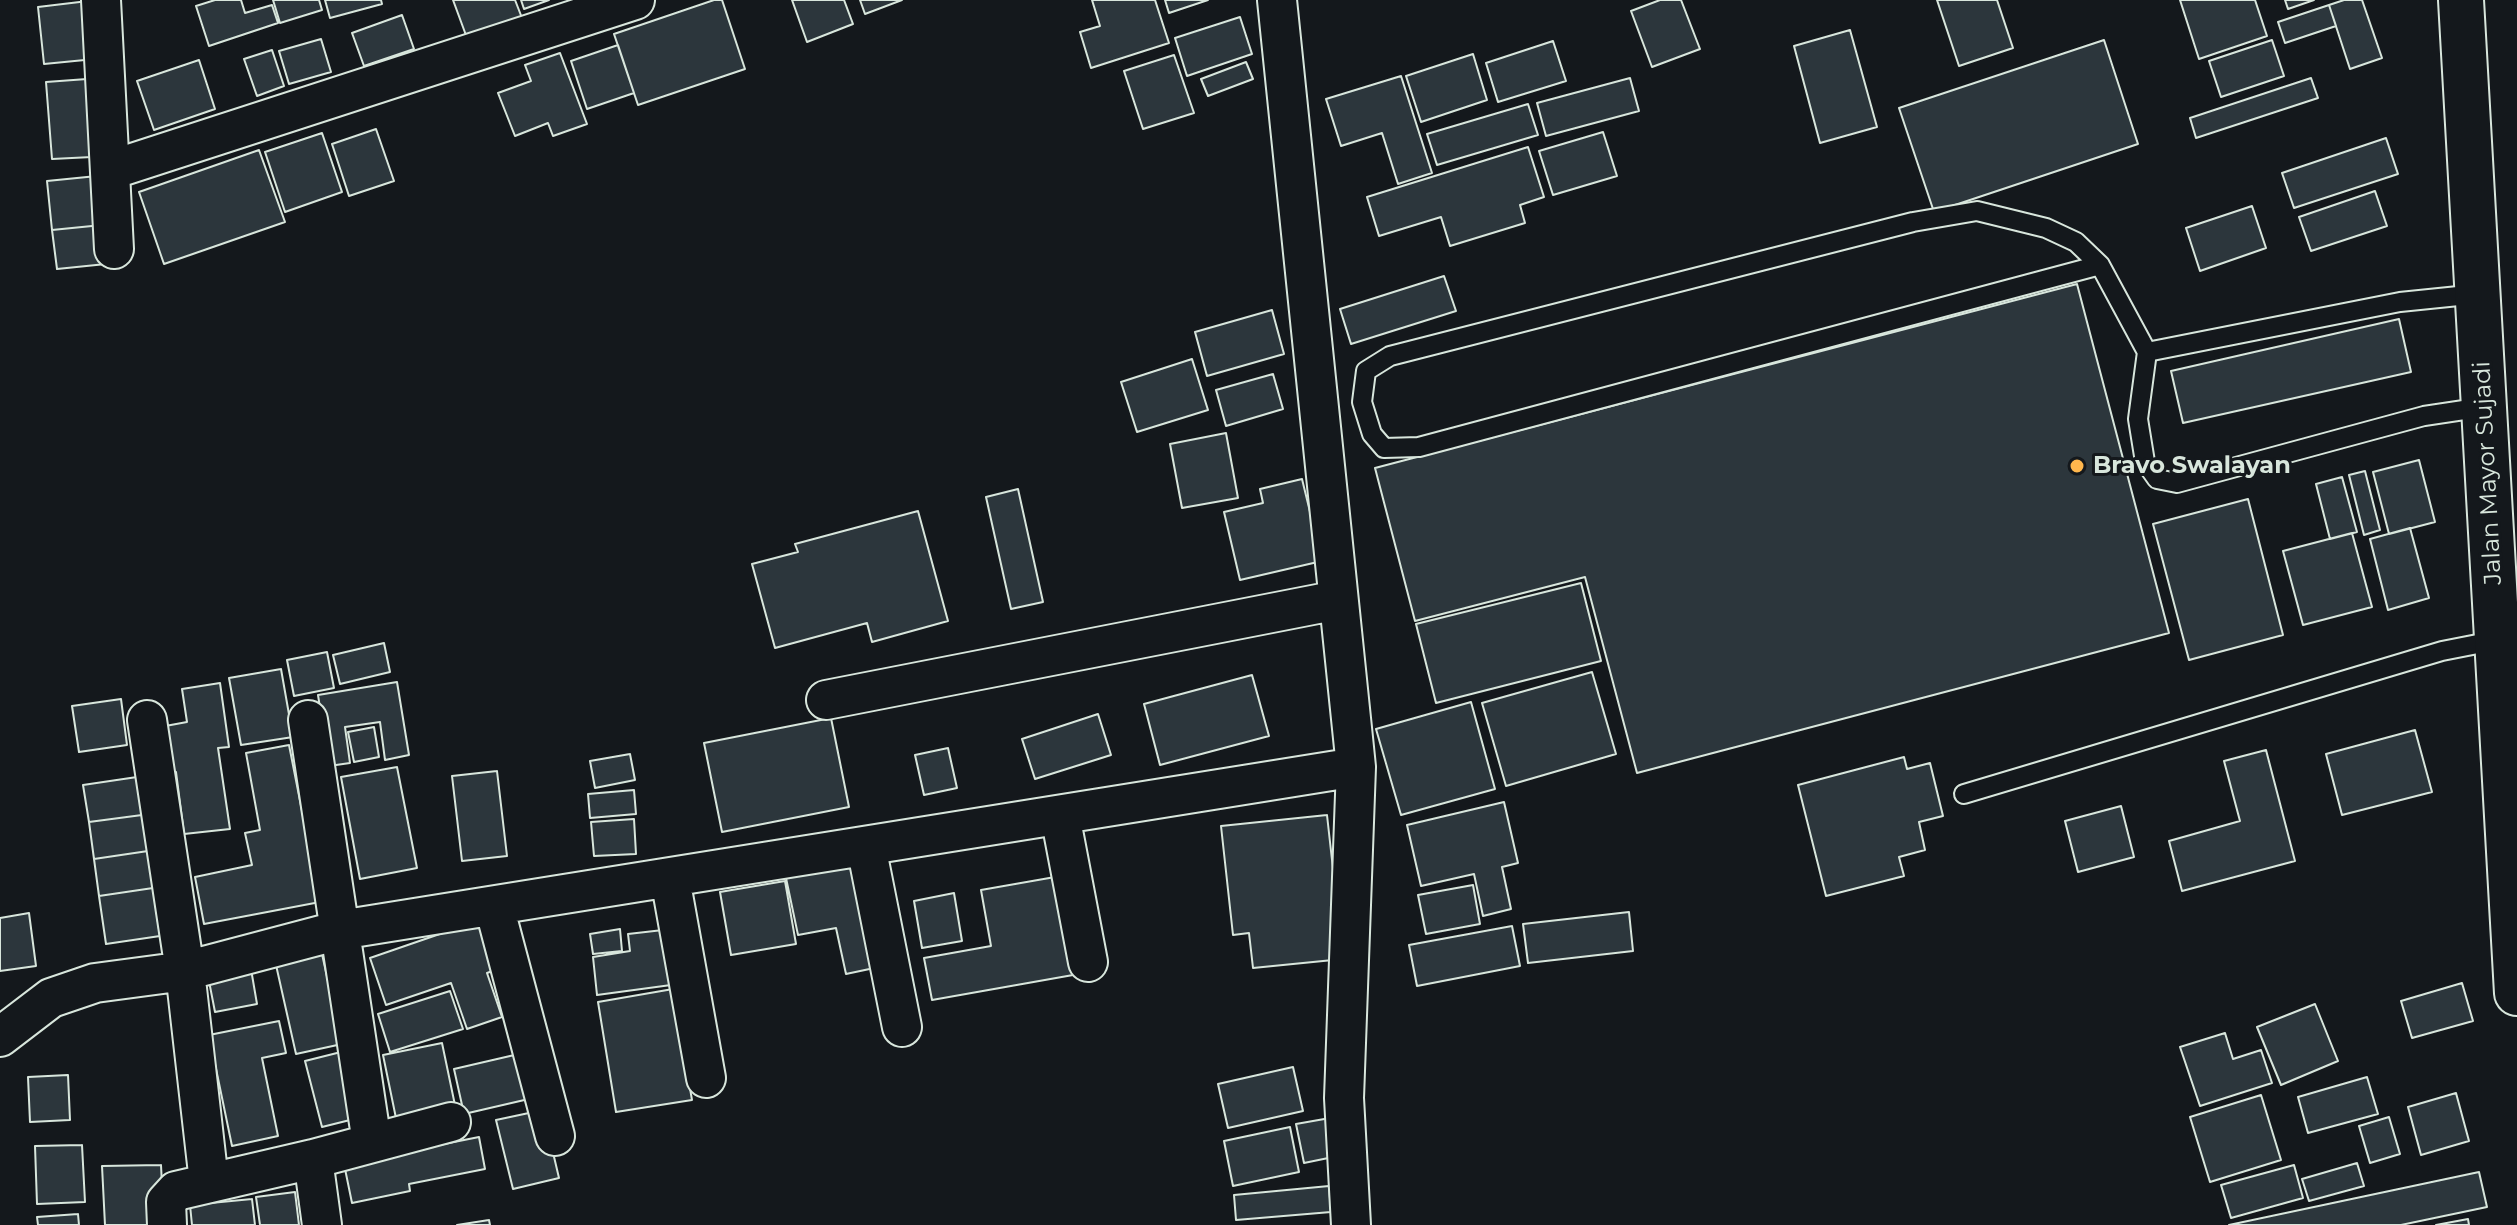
<!DOCTYPE html>
<html>
<head>
<meta charset="utf-8">
<style>
  body { margin:0 }
  canvas { display:block; background:#14181c }
</style>
</head>
<body>
<canvas width="2517" height="1225"></canvas>
<script>
const ctx = document.querySelector('canvas').getContext('2d');
ctx.lineJoin = 'round';
function fillPath(path, color) {
  ctx.fillStyle = color;
  ctx.fill(path, 'evenodd');
}
function shape(rows) {
  const path = new Path2D();
  for (const r of rows) {
    path.moveTo(r[0], r[1]);
    for (let i = 2; i < r.length; i += 2) path.lineTo(r[i], r[i + 1]);
  }
  return path;
}
function stroke(path, color, width, dash) {
  ctx.strokeStyle = color;
  ctx.lineWidth = width;
  ctx.lineCap = dash ? 'butt' : 'round';
  ctx.setLineDash(dash || []);
  ctx.stroke(path);
}
function label(font, color, halo, rows, align = 'center') {
  ctx.font = font + ' Montserrat,sans-serif';
  ctx.lineWidth = 6;
  ctx.setLineDash([]);
  ctx.textBaseline = 'middle';
  ctx.strokeStyle = halo;
  ctx.fillStyle = color;
  for (const [text, x, y, turn = 0] of rows) {
    ctx.save();
    ctx.translate(x, y);
    ctx.rotate((+turn || 0) * Math.PI / 180);
    ctx.textAlign = isNaN(turn) ? turn : align;
    if (halo) ctx.strokeText(text, 0, 0);
    ctx.fillText(text, 0, 0);
    ctx.restore();
  }
}
const building = shape([
  [215,0,241,0,245,13,272,5,278,23,209,46,196,6,215,0],
  [273,0,319,0,322,10,280,23,273,0],
  [325,0,381,0,382,4,330,18,325,0],
  [453,0,515,0,522,18,467,38,453,0],
  [521,0,549,0,524,9,521,0],
  [714,0,722,0,745,69,638,105,614,34,714,0],
  [792,0,844,0,853,24,807,42,792,0],
  [860,0,902,0,865,14,860,0],
  [1092,0,1155,0,1169,43,1091,68,1080,32,1100,26,1092,0],
  [1165,0,1208,0,1169,13,1165,0],
  [1660,0,1681,0,1700,49,1652,67,1631,11,1660,0],
  [1937,0,1997,0,2013,48,1959,66,1937,0],
  [2180,0,2255,0,2267,36,2199,59,2180,0],
  [2285,0,2314,0,2288,9,2285,0],
  [2344,0,2362,0,2382,58,2350,69,2329,5,2344,0],
  [88,1,95,59,44,64,38,7,88,1],
  [2329,5,2336,26,2285,43,2278,22,2329,5],
  [402,15,414,49,364,66,352,33,402,15],
  [1240,17,1252,54,1187,76,1175,38,1240,17],
  [1850,30,1877,127,1820,143,1794,46,1850,30],
  [321,39,331,72,289,84,279,51,321,39],
  [2104,40,2138,144,1934,212,1899,108,2104,40],
  [2272,40,2284,76,2221,97,2209,61,2272,40],
  [1553,41,1566,81,1498,102,1486,63,1553,41],
  [618,45,634,93,587,109,571,61,618,45],
  [272,50,284,86,257,96,244,59,272,50],
  [560,53,587,124,553,136,548,123,515,136,498,93,531,81,525,65,560,53],
  [1473,54,1487,100,1421,122,1406,76,1473,54],
  [1174,55,1194,113,1143,129,1124,71,1174,55],
  [199,60,215,109,154,130,137,81,199,60],
  [1246,62,1253,79,1208,96,1201,79,1246,62],
  [1401,76,1432,173,1398,184,1382,133,1341,146,1326,99,1401,76],
  [1630,78,1639,111,1546,136,1537,103,1630,78],
  [2311,78,2318,98,2196,138,2190,118,2311,78],
  [87,79,92,157,52,159,46,82,87,79],
  [1528,104,1538,135,1437,165,1427,134,1528,104],
  [376,129,394,181,349,196,332,144,376,129],
  [1603,132,1617,176,1553,195,1539,151,1603,132],
  [322,133,342,192,285,212,265,152,322,133],
  [2386,138,2398,174,2294,208,2282,173,2386,138],
  [1528,147,1544,197,1520,205,1525,223,1450,246,1441,217,1379,236,1367,197,1528,147],
  [259,150,285,222,164,264,139,192,259,150],
  [97,176,102,225,52,230,47,181,97,176],
  [2375,191,2387,226,2311,251,2299,217,2375,191],
  [2252,206,2266,248,2200,271,2186,228,2252,206],
  [102,225,106,264,57,269,52,230,102,225],
  [1444,276,1456,311,1351,344,1340,309,1444,276],
  [2077,284,2169,633,1637,773,1585,577,1415,621,1375,468,2077,284],
  [1272,310,1284,354,1207,376,1195,332,1272,310],
  [2399,319,2411,372,2183,423,2171,371,2399,319],
  [1192,359,1208,410,1137,432,1121,382,1192,359],
  [1273,374,1283,409,1226,426,1216,390,1273,374],
  [1226,433,1238,498,1182,508,1170,444,1226,433],
  [2419,460,2435,522,2389,534,2373,472,2419,460],
  [2365,471,2380,530,2364,535,2349,475,2365,471],
  [2342,477,2357,532,2330,539,2316,484,2342,477],
  [1302,479,1322,561,1240,580,1224,512,1263,503,1260,489,1302,479],
  [1018,489,1043,602,1011,609,986,497,1018,489],
  [2248,499,2283,635,2189,660,2153,524,2248,499],
  [918,511,948,621,872,642,867,623,775,648,752,564,798,552,795,544,918,511],
  [2410,528,2429,598,2388,610,2370,539,2410,528],
  [2352,533,2372,607,2303,625,2283,551,2352,533],
  [1581,583,1601,661,1436,703,1416,624,1581,583],
  [384,643,390,672,340,684,333,655,384,643],
  [327,652,334,688,294,696,287,660,327,652],
  [281,669,293,737,241,745,229,678,281,669],
  [1592,672,1616,754,1506,786,1482,703,1592,672],
  [1252,675,1269,736,1160,765,1144,704,1252,675],
  [397,682,409,755,385,760,380,722,345,727,350,763,329,766,318,695,397,682],
  [220,683,229,747,218,748,230,829,184,834,176,772,167,773,160,727,187,722,182,689,220,683],
  [121,699,127,745,79,752,72,706,121,699],
  [1471,702,1495,789,1401,815,1376,729,1471,702],
  [1098,714,1111,755,1035,779,1022,739,1098,714],
  [831,718,849,807,722,832,704,743,831,718],
  [374,727,379,757,354,762,348,732,374,727],
  [2415,730,2432,792,2342,815,2326,754,2415,730],
  [289,745,320,902,204,924,195,877,252,865,245,833,260,830,246,753,289,745],
  [948,748,957,788,924,795,915,755,948,748],
  [2266,750,2295,861,2182,891,2169,841,2240,821,2224,761,2266,750],
  [630,754,635,780,595,788,590,761,630,754],
  [1904,757,1907,769,1930,763,1943,816,1919,822,1925,850,1899,857,1904,876,1826,896,1798,785,1904,757],
  [397,767,417,868,360,879,341,777,397,767],
  [497,771,507,856,462,861,452,776,497,771],
  [137,777,142,815,89,822,83,785,137,777],
  [634,790,636,814,590,818,588,794,634,790],
  [1504,802,1518,863,1502,867,1511,909,1483,916,1474,874,1421,886,1407,825,1504,802],
  [2121,806,2134,857,2078,872,2065,821,2121,806],
  [142,815,148,851,94,859,89,822,142,815],
  [1327,815,1343,959,1253,968,1249,933,1233,935,1221,826,1327,815],
  [634,819,636,854,594,856,591,822,634,819],
  [148,851,153,888,99,896,94,859,148,851],
  [858,864,879,967,846,974,836,928,798,935,786,878,858,864],
  [1055,877,1073,975,932,1000,924,958,991,946,981,890,1055,877],
  [785,881,796,944,731,955,720,892,785,881],
  [1473,885,1480,924,1426,934,1418,895,1473,885],
  [153,888,160,936,106,944,99,896,153,888],
  [954,893,962,941,922,948,914,901,954,893],
  [1629,912,1633,951,1528,963,1523,924,1629,912],
  [29,913,36,966,0,971,0,918,29,913],
  [489,917,506,966,487,973,502,1017,467,1029,451,983,386,1005,370,958,489,917],
  [1512,926,1520,966,1417,986,1409,945,1512,926],
  [620,929,622,951,593,954,590,934,620,929],
  [663,930,671,985,597,995,593,957,630,951,628,934,663,930],
  [322,954,342,1044,296,1054,276,965,322,954],
  [251,969,257,1004,215,1012,208,976,251,969],
  [2462,983,2473,1021,2412,1038,2401,1001,2462,983],
  [673,989,692,1100,616,1112,598,1002,673,989],
  [450,991,463,1029,390,1052,378,1014,450,991],
  [2315,1004,2338,1061,2281,1085,2257,1027,2315,1004],
  [279,1021,286,1053,262,1058,278,1136,232,1146,209,1035,279,1021],
  [2225,1033,2233,1059,2261,1050,2272,1083,2200,1106,2180,1047,2225,1033],
  [442,1043,456,1110,397,1123,383,1055,442,1043],
  [341,1052,358,1118,322,1127,305,1061,341,1052],
  [523,1053,533,1098,464,1114,454,1069,523,1053],
  [1293,1067,1303,1111,1228,1128,1218,1084,1293,1067],
  [68,1075,70,1120,30,1122,28,1077,68,1075],
  [2367,1077,2378,1114,2308,1133,2298,1097,2367,1077],
  [2456,1093,2469,1141,2421,1155,2408,1107,2456,1093],
  [2261,1095,2281,1160,2210,1182,2190,1117,2261,1095],
  [543,1110,559,1178,513,1189,496,1120,543,1110],
  [2389,1117,2400,1154,2370,1163,2359,1126,2389,1117],
  [1330,1118,1338,1156,1304,1163,1296,1124,1330,1118],
  [1290,1127,1299,1172,1233,1186,1224,1141,1290,1127],
  [479,1137,485,1169,409,1184,410,1191,352,1203,344,1164,479,1137],
  [82,1145,85,1202,37,1204,35,1146,82,1145],
  [2357,1163,2364,1186,2309,1201,2302,1179,2357,1163],
  [161,1165,164,1225,105,1225,102,1166,161,1165],
  [2294,1165,2303,1198,2231,1218,2221,1185,2294,1165],
  [2479,1172,2487,1207,2401,1225,2229,1225,2479,1172],
  [1329,1186,1331,1212,1236,1220,1234,1195,1329,1186],
  [295,1192,299,1225,260,1225,256,1197,295,1192],
  [252,1199,255,1225,192,1225,190,1205,252,1199],
  [78,1214,79,1225,38,1225,37,1217,78,1214],
  [2468,1219,2469,1225,2436,1225,2468,1219],
  [489,1220,490,1225,457,1225,489,1220]
]);
fillPath(building, '#2c363c');
stroke(building, '#d8e6dc', 2);
const service = shape([
  [2100,265,1419,447,1384,448,1372,434,1362,402,1366,371,1390,356,1913,222,1977,211,2046,228,2076,242,2100,265,2147,352,2138,419,2145,462,2157,479,2177,483,2424,416,2484,407],
  [2147,352,2400,302,2478,294],
  [1964,794,2442,651,2498,640]
]);
const minor = shape([
  [101,0,114,249],
  [1277,0,1356,767,1344,1098,1351,1225],
  [111,170,635,0],
  [826,700,1338,600],
  [147,720,185,971,209,1182],
  [308,720,372,1143],
  [1060,815,1088,962],
  [866,846,902,1027],
  [670,878,706,1078],
  [494,906,555,1136],
  [0,1037,51,998,95,983,185,971,340,930,1356,767],
  [313,1159,451,1122],
  [167,1225,166,1202,176,1191,313,1159,322,1225]
]);
const trunk = shape([
  [2461,0,2517,993]
]);
stroke(service, '#d8e6dc', 22);
stroke(minor, '#d8e6dc', 42);
stroke(trunk, '#d8e6dc', 48);
stroke(service, '#14181c', 18);
stroke(minor, '#14181c', 38);
stroke(trunk, '#14181c', 44);
for (const [x, y, r, color] of [
  [2077,466,8,"#ffb74d"]
]) {
  const dot = new Path2D();
  dot.arc(x, y, r, 0, 2 * Math.PI);
  ctx.fillStyle = color;
  ctx.fill(dot);
  stroke(dot, '#14181c', 3);
}
label('bold 24px', '#d8e6dc', '#14181c', [
  ["Bravo Swalayan",2093,466]
], 'left');
label('24px', '#d8e6dc', '#14181c', [
  ["Jalan Mayor Sujadi",2488,473,-93]
]);
</script>
</body>
</html>
